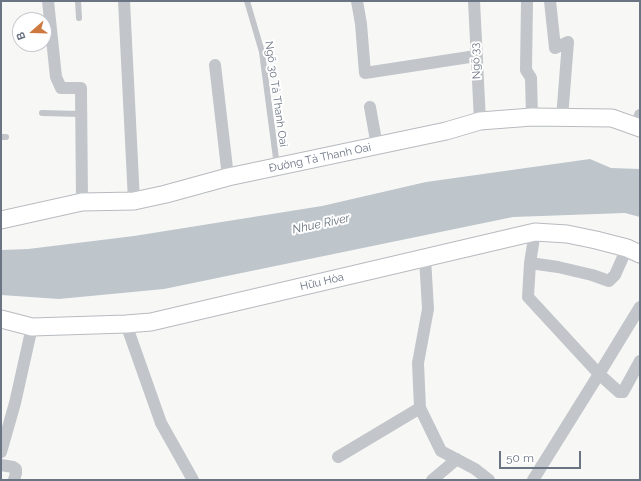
<!DOCTYPE html>
<html>
<head>
<meta charset="utf-8">
<style>
  body { margin:0 }
  #map { position:relative; width:641px; height:481px; overflow:hidden; background:#f7f8f6; font-family:Raleway,sans-serif }
  canvas { display:block }
  .frame { position:absolute; inset:0; border:2px solid #6b7483; pointer-events:none }
  .north { position:absolute; left:12px; top:12px; width:40px; height:40px; box-sizing:border-box; background:#fff; border:1px solid #c4c7cd; border-radius:50%; rotate:250deg; font-size:11px; font-weight:700; line-height:16px; text-align:center; color:#6b7483 }
  .north::after { content:''; display:block; margin:auto; width:14px; height:18px; background:#cd7940; clip-path:polygon(50% 0,100% 100%,50% 72%,0 100%) }
  .scale { position:absolute; left:499px; top:451px; width:82px; height:18px; box-sizing:border-box; border:2px solid #6b7483; border-top:0; padding-left:5px; font-size:12px; line-height:14px; white-space:nowrap; color:#6b7483; -webkit-text-stroke:3px #fff; paint-order:stroke }
</style>
</head>
<body>
<div id="map">
<canvas width="641" height="481"></canvas>
<div class="frame"></div>
<div class="north">B</div>
<div class="scale">50 m</div>
</div>
<script>
const ctx = document.querySelector('canvas').getContext('2d');
ctx.lineJoin = 'round';
function fillPath(path, color) {
  ctx.fillStyle = color;
  ctx.fill(path, 'evenodd');
}
function shape(rows) {
  const path = new Path2D();
  for (const r of rows) {
    path.moveTo(r[0], r[1]);
    for (let i = 2; i < r.length; i += 2) path.lineTo(r[i], r[i + 1]);
  }
  return path;
}
function stroke(path, color, width, dash) {
  ctx.strokeStyle = color;
  ctx.lineWidth = width;
  ctx.lineCap = dash ? 'butt' : 'round';
  ctx.setLineDash(dash || []);
  ctx.stroke(path);
}
function label(font, color, halo, rows, align = 'center') {
  ctx.font = font + ' Raleway,sans-serif';
  ctx.lineWidth = 4;
  ctx.setLineDash([]);
  ctx.textBaseline = 'middle';
  ctx.strokeStyle = halo;
  ctx.fillStyle = color;
  for (const [text, x, y, turn = 0] of rows) {
    ctx.save();
    ctx.translate(x, y);
    ctx.rotate((+turn || 0) * Math.PI / 180);
    ctx.textAlign = isNaN(turn) ? turn : align;
    if (halo) ctx.strokeText(text, 0, 0);
    ctx.fillText(text, 0, 0);
    ctx.restore();
  }
}
fillPath(shape([
  [590,159,611,168,640,169,640,217,625,213,513,217,164,289,59,299,1,295,1,250,28,249,134,236,322,206,426,182]
]), '#bec5cb');
const secondary = shape([
  [1,220,82,202,134,201,166,194,228,177,446,131,480,121,532,117,612,118,640,128],
  [1,319,32,327,126,324,151,322,535,232,567,234,596,240,627,248,640,254]
]);
stroke(secondary, '#b7babf', 19);
stroke(shape([
  [78,1,79,18],
  [247,1,262,52,277,166],
  [42,113,81,114],
  [1,137,6,137]
]), '#c2c5c9', 6);
stroke(shape([
  [48,1,56,77,61,88,81,88,82,202],
  [124,1,134,201],
  [357,1,361,24,365,73,476,56],
  [474,1,480,121],
  [527,1,526,70,531,78,532,117],
  [550,1,555,48,568,42,562,118],
  [215,65,228,177],
  [370,107,377,146],
  [636,126,640,115],
  [425,258,428,309,418,363,420,408,441,451,475,469,489,480],
  [530,263,558,267,592,275,609,281,615,275,627,248],
  [640,307,599,374,619,392,623,392,640,361],
  [126,324,161,423,193,480],
  [1,452,15,403,32,327],
  [338,457,420,408],
  [1,465,13,467,16,469,16,473,14,480],
  [432,480,457,459],
  [533,480,599,374,528,297,530,263,535,232]
]), '#c2c5c9', 12);
stroke(secondary, '#fff', 17);
label('11px', '#6b7483', '#fff', [
  ["Ngõ 33",476,61,-93],
  ["Ngõ 30 Tả Thanh Oai",276,94,82],
  ["Đường Tả Thanh Oai",320,158,-12],
  ["Hữu Hòa",322,282,-13]
]);
label('italic 12px', '#67737e', '#fff', [
  ["Nhue River",321,224,-12]
]);
</script>
</body>
</html>
